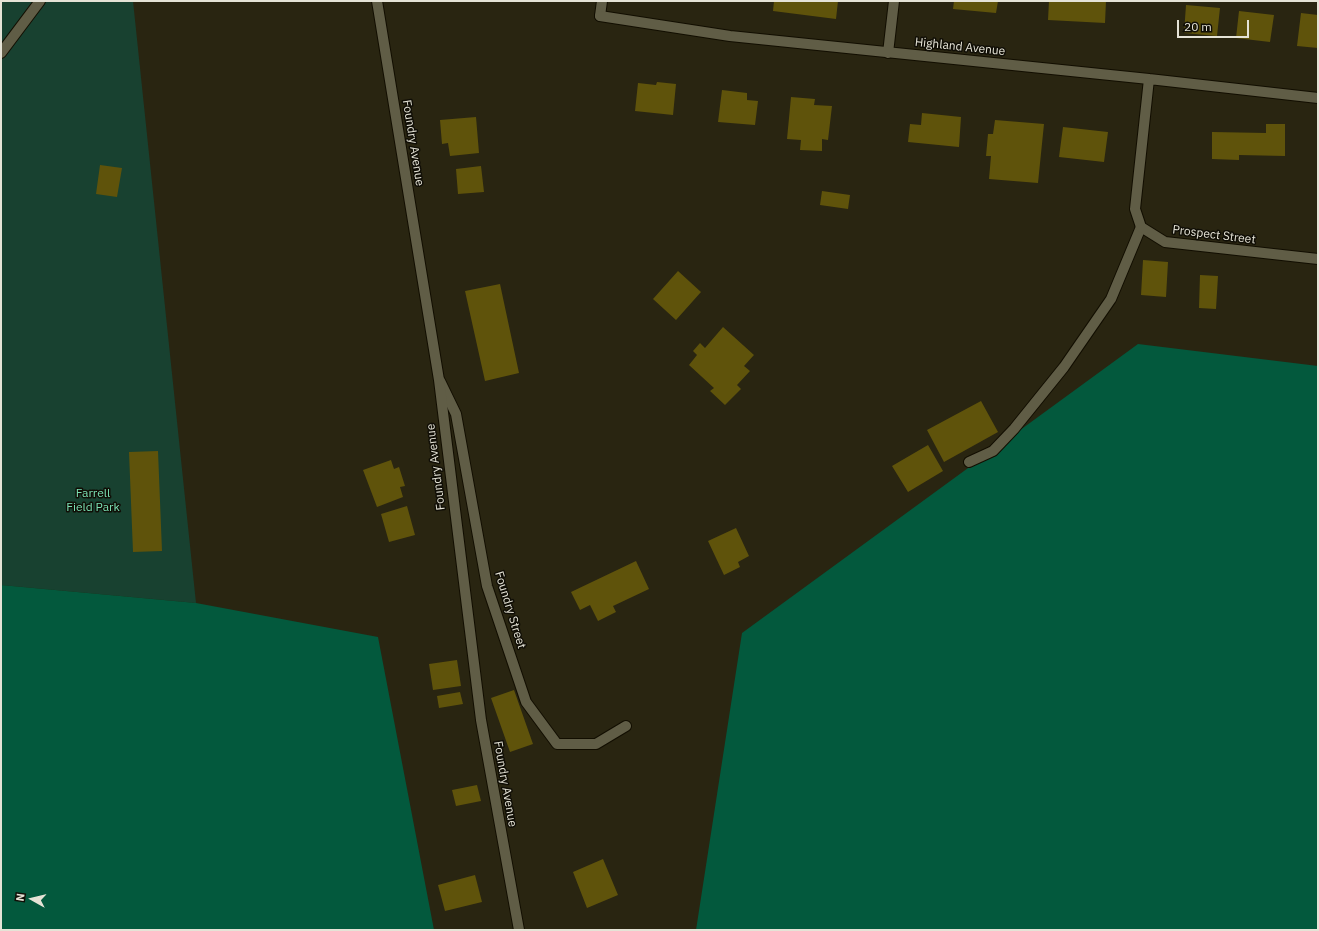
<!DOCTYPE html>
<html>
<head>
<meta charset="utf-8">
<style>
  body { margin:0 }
  #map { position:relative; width:1319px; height:931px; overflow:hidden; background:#292511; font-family:"IBM Plex Sans",sans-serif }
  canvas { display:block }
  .frame { position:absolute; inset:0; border:2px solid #e5e3d6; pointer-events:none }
  .north { position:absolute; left:12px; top:879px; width:40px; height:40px; -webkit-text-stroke:3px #100e06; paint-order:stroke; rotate:278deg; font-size:11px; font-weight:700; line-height:16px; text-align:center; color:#e5e3d6 }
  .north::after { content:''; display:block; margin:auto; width:14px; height:18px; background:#e5e3d6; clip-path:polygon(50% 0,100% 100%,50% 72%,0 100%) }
  .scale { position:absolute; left:1177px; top:20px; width:72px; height:18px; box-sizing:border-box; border:2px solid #e5e3d6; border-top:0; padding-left:5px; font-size:12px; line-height:14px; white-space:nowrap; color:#e5e3d6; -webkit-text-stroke:3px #100e06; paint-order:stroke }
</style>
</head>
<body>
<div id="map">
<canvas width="1319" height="931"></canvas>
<div class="frame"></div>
<div class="north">N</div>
<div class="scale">20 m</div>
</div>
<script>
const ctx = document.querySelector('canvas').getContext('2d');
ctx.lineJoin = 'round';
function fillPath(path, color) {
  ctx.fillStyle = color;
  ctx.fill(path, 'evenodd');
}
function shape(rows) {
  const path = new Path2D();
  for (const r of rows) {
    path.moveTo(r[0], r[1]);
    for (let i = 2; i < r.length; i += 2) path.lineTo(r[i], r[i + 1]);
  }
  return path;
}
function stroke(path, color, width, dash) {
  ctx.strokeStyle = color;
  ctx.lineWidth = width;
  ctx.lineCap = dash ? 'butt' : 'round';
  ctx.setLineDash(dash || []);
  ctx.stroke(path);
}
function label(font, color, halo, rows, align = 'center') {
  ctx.font = font + ' "IBM Plex Sans",sans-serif';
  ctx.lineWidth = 3;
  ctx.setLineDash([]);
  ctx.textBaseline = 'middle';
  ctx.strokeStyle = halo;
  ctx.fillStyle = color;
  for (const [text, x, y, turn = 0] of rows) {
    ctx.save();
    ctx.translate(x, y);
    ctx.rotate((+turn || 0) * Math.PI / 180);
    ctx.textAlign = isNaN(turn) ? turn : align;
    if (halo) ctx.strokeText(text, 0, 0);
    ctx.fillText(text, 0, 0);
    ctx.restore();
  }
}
fillPath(shape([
  [1,1,133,1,196,603,1,585]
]), '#184130');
fillPath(shape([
  [1138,344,1318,366,1318,930,696,930,742,633],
  [1,585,196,603,378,637,434,930,1,930]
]), '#03593d');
fillPath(shape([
  [774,1,838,1,836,19,773,11],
  [954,1,998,1,996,13,953,9],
  [1049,1,1106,1,1105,23,1048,20],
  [1186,5,1220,8,1217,36,1184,33],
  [1239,11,1274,15,1270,42,1236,38],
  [1301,13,1318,15,1318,48,1297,46],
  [657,82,676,84,673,115,635,111,638,83,656,85],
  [722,90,747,93,747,100,758,101,755,125,718,122],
  [791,97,815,99,814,105,832,106,828,140,822,139,822,151,800,150,801,140,787,139],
  [922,113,961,117,959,147,908,142,910,124,921,125],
  [476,117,479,153,450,156,448,143,442,144,440,120],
  [995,120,1044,124,1038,183,989,179,991,156,986,156,988,134,993,134],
  [1266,124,1285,124,1285,156,1239,155,1239,160,1212,159,1212,132,1266,133],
  [1063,127,1108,132,1104,162,1059,157],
  [100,165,122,168,117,197,96,194],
  [481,166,484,192,458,194,456,169],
  [822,191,850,195,848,209,820,205],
  [1143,260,1168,262,1166,297,1141,295],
  [678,271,701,292,676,320,653,299],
  [1200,275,1218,276,1216,309,1199,308],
  [500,284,519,373,485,381,465,291],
  [723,327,754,355,744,366,750,371,737,385,741,389,725,405,710,391,714,388,689,365,697,355,693,351,700,343,705,348],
  [981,401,998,432,944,462,927,430],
  [928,445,943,471,908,492,892,466],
  [158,451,162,551,133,552,129,452],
  [391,460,394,469,399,467,405,486,400,487,403,497,377,507,363,470],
  [407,506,415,535,389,542,381,514],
  [736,528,749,556,738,562,740,567,724,575,708,541],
  [636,561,649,589,613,606,616,612,598,621,590,605,580,610,571,592],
  [457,660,461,686,433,690,429,664],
  [514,690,533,744,510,752,491,698],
  [460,692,463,704,439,708,437,696],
  [477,785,481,801,456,806,452,790],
  [603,859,618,895,587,908,573,872],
  [475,875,482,902,445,911,438,885]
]), '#5f530b');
const service = shape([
  [600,16,602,1],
  [1,53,40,1],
  [440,381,456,414,487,586,526,702,557,744,596,744,626,726],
  [969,462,993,451,1014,429,1064,367,1111,299,1141,227]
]);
const minor = shape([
  [377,1,439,380,481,720,519,930],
  [600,16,730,36,1149,79,1318,98],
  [888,53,894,1],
  [1149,79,1135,209,1141,227,1165,242,1318,259]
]);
stroke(service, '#120e00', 12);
stroke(minor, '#120e00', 12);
stroke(service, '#605d46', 10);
stroke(minor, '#605d46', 10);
label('12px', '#e5e3d6', '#100e06', [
  ["Highland Avenue",960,47,6],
  ["Foundry Avenue",413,143,81],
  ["Prospect Street",1214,235,7],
  ["Foundry Avenue",436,467,-97],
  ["Foundry Street",510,610,73],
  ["Foundry Avenue",505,784,80]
]);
label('12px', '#7be2b5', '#100e06', [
  ["Farrell",93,494],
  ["Field Park",93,508]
]);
</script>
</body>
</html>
